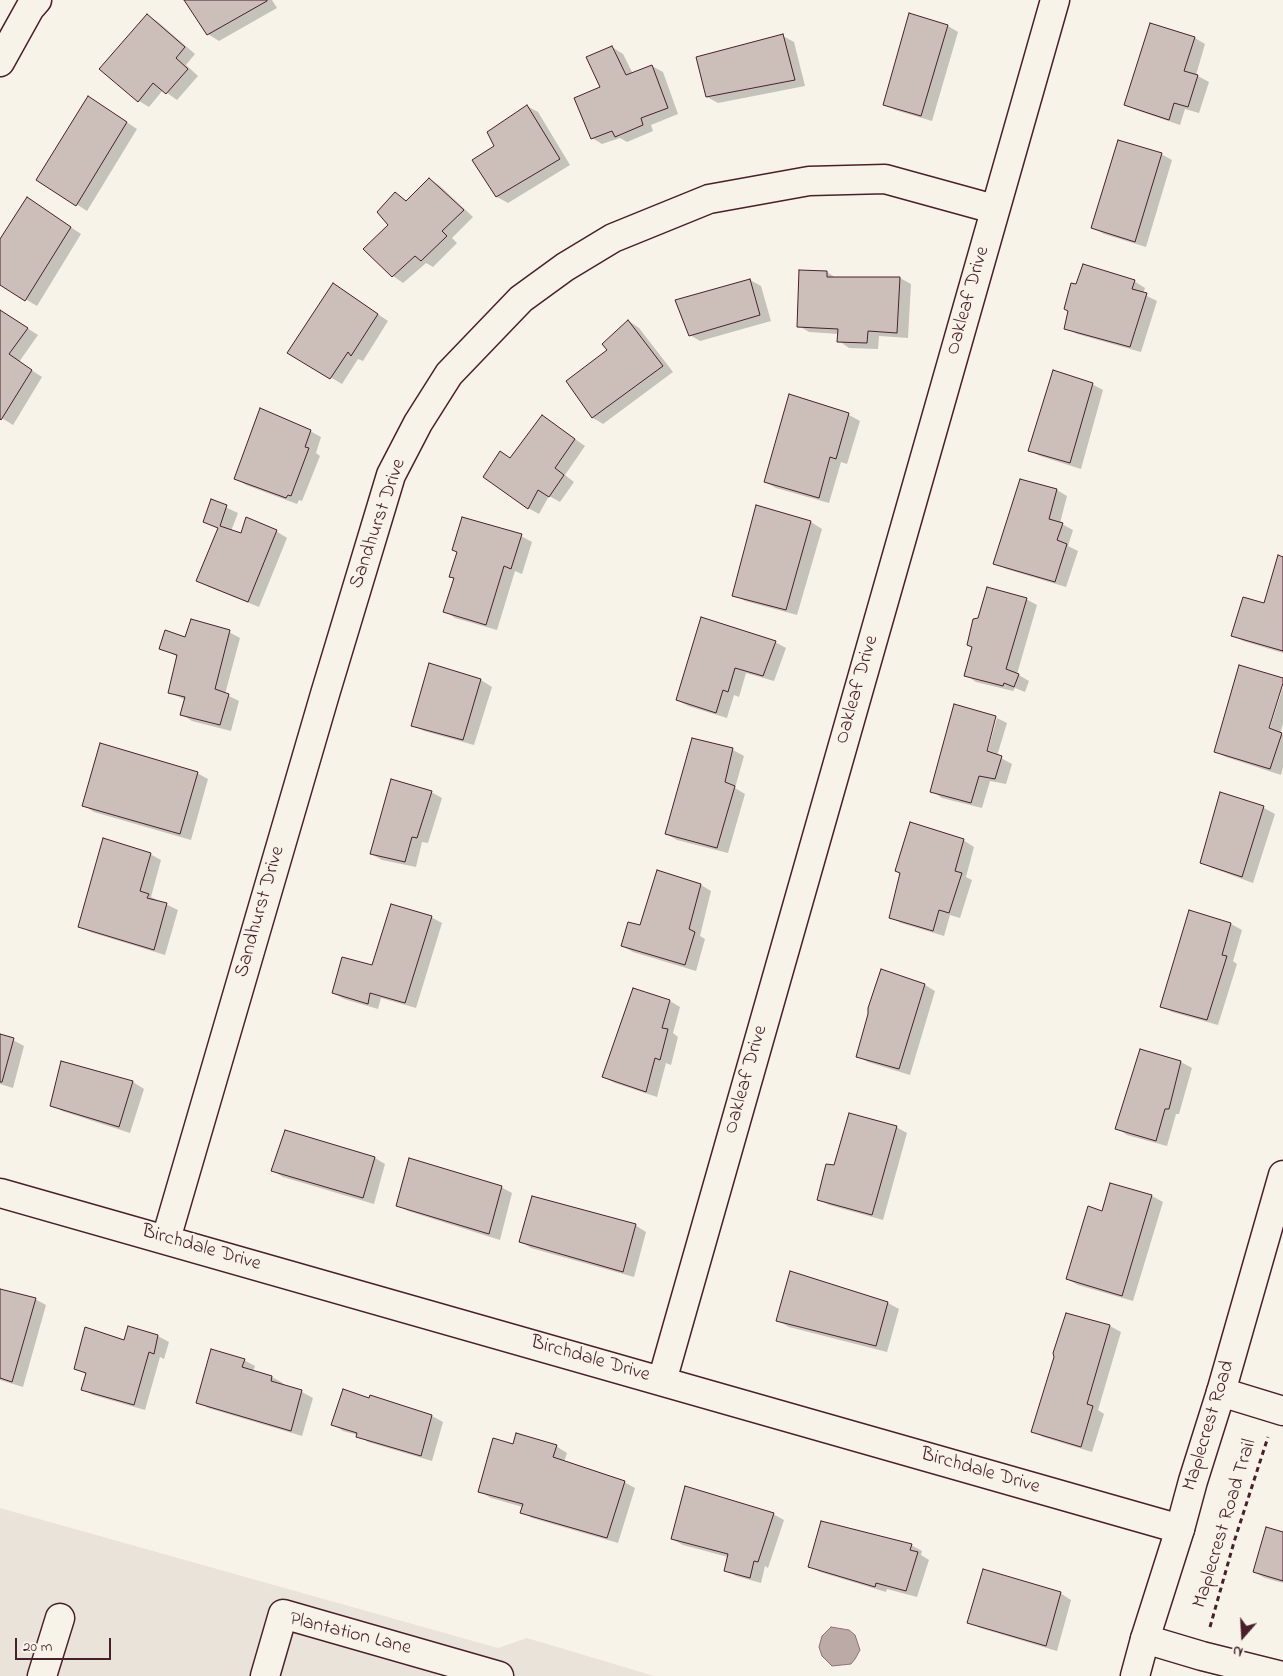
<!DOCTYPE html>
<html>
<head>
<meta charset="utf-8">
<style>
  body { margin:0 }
  #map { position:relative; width:1283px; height:1676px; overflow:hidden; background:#f7f3e8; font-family:"Indie Flower",sans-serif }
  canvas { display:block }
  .north { position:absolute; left:1218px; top:1611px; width:50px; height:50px; -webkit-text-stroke:4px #f7f3e8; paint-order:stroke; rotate:199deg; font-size:14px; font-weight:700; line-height:20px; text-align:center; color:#4a1f2b }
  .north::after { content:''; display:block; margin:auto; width:18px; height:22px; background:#4a1f2b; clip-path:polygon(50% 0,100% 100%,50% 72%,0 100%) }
  .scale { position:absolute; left:15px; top:1638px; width:96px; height:22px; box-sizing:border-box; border:2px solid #4a1f2b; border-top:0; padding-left:6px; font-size:15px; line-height:18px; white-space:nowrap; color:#4a1f2b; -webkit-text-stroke:4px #f7f3e8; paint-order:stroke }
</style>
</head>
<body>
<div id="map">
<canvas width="1283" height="1676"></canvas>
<div class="north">N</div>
<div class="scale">20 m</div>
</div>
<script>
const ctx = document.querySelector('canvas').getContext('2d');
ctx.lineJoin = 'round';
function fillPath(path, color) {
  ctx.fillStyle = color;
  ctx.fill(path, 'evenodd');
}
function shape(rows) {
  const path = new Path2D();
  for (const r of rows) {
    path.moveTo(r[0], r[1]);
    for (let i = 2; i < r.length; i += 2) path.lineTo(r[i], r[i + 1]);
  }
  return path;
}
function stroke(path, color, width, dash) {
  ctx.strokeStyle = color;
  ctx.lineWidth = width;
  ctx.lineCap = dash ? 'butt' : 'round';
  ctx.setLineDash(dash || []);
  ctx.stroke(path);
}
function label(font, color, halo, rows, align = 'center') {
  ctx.font = font + ' "Indie Flower",sans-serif';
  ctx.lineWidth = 4;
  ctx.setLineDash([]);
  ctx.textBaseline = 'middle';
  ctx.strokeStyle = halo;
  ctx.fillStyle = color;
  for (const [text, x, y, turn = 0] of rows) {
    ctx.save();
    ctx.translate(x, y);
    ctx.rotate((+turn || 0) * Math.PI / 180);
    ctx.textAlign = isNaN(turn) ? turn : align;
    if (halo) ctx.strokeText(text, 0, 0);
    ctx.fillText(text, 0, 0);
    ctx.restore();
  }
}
fillPath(shape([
  [0,1508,498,1648,527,1638,654,1676,0,1676]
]), '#eae3da');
const water = shape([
  [831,1627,849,1630,855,1635,860,1650,855,1659,851,1664,832,1666,822,1656,819,1647,822,1636,831,1627]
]);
fillPath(water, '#bcaaa7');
stroke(water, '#8e7275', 1);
fillPath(shape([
  [186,0,272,0,277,8,219,41,208,34],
  [147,15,158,22,195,54,186,65,198,76,177,100,163,90,149,107,139,101],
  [1151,24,1195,38,1205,44,1196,75,1209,82,1199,113,1185,109,1180,125,1136,110,1125,104],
  [948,26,958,32,932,121,895,110,884,104],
  [783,36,794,42,805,86,718,103,707,97],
  [612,47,623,54,633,74,652,66,663,72,678,114,651,125,653,131,627,142,620,138,602,144,592,138],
  [99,104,137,129,87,211,38,179],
  [527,106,538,112,570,165,508,203,497,197,474,160,495,146],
  [1161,154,1172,160,1146,247,1104,234,1093,228],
  [430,179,440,186,473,217,452,238,457,243,433,267,426,263,403,283,393,276,390,225,395,194,407,201],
  [38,205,81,234,37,306,0,284,0,241],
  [827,272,836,278,900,278,911,284,908,338,879,336,878,349,849,348,839,341,839,334,809,332,799,326],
  [750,280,761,286,771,321,700,341,690,335],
  [1134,281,1145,288,1143,294,1157,301,1141,352,1077,334,1066,328],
  [344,291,388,321,363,361,358,359,342,384,289,353],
  [0,311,38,335,19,362,42,377,13,425,0,417],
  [629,321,639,328,673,372,603,424,593,418,568,381,609,350],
  [1092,384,1103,390,1081,469,1040,456,1029,450],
  [790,396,849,415,860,421,847,464,841,462,829,503,776,488,765,482],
  [543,417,585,446,565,475,574,482,560,502,549,496,539,514,528,508,511,459],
  [310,431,321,437,316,453,320,456,302,501,299,500,297,504,246,485,236,479],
  [1057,490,1067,496,1060,523,1073,530,1068,546,1078,551,1066,587,1006,569,995,563],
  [212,501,238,513,231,531,241,535,276,531,287,538,259,607,209,587,198,581,219,529,204,521],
  [757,506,811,522,822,529,797,615,745,601,734,595],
  [521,536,532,542,522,574,515,571,497,630,455,618,445,611,455,579,450,576],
  [1283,558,1283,653,1243,641,1233,635,1265,605],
  [1026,599,1037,605,1017,674,1029,681,1025,692,1015,688,1013,691,976,682,966,675,979,619],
  [229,632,240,638,225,694,239,701,231,731,192,721,181,714,185,700,169,692,178,657,161,648,186,638],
  [775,642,786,648,774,681,746,673,739,697,734,695,727,718,688,706,677,700],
  [430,665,481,680,492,687,474,745,424,731,413,725],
  [1283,679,1266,734,1268,734,1283,687,1283,724,1280,734,1283,735,1283,767,1281,775,1226,757,1215,751],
  [955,705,997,718,995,718,984,757,986,757,997,718,1007,723,997,756,1012,764,1006,784,990,781,982,808,942,798,932,791],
  [692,740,733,750,744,756,735,788,745,794,728,853,677,840,666,834],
  [197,773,208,779,191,840,94,812,83,805],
  [431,792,442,798,428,843,422,842,416,867,382,860,371,854],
  [1221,793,1264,808,1275,814,1253,883,1212,868,1201,862],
  [963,840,974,847,966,877,972,880,960,918,950,915,944,936,901,923,890,917],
  [150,854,161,860,151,897,178,910,165,955,90,932,79,926],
  [701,885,711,891,700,936,705,939,696,971,633,952,622,946,641,927],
  [1189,911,1231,924,1242,930,1233,961,1237,964,1218,1025,1172,1012,1161,1006],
  [431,917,442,923,416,1008,381,998,378,1009,344,999,333,993,372,967],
  [925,985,935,991,910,1075,868,1062,857,1056],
  [670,1001,680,1007,673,1033,678,1037,671,1065,666,1063,657,1097,615,1083,604,1077],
  [0,1036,13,1040,24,1046,13,1088,0,1084],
  [1140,1051,1181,1062,1192,1068,1179,1114,1176,1114,1167,1146,1127,1135,1117,1128],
  [62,1063,133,1082,144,1089,130,1133,62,1111,52,1105],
  [896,1127,907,1133,883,1220,829,1205,818,1199,835,1167],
  [375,1158,385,1164,374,1204,283,1177,273,1171],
  [1110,1184,1152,1196,1163,1202,1133,1301,1078,1285,1067,1279,1102,1212],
  [501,1187,512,1193,500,1240,408,1211,397,1205],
  [635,1225,646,1232,634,1277,531,1248,521,1242],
  [0,1290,35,1299,46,1305,23,1387,0,1380],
  [888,1303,899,1309,887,1352,789,1327,778,1321],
  [1110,1326,1121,1332,1098,1410,1104,1414,1092,1452,1043,1437,1033,1431],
  [129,1328,158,1336,169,1342,164,1359,160,1357,145,1410,93,1395,82,1389,86,1374,76,1368,125,1341],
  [244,1360,255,1366,253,1372,272,1377,283,1383,282,1386,302,1392,313,1398,302,1436,208,1408,198,1402],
  [371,1397,432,1416,443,1422,432,1461,368,1442,358,1435,343,1431,333,1424],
  [514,1446,556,1446,567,1453,564,1462,624,1482,635,1488,618,1543,532,1518,522,1512,523,1507,491,1498,480,1492],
  [773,1514,784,1520,768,1568,765,1566,761,1583,736,1576,725,1570,728,1557,683,1545,672,1539],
  [1283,1533,1283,1583,1265,1578,1254,1572],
  [911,1545,922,1551,921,1555,929,1560,917,1597,887,1589,886,1592,820,1572,809,1566],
  [1060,1593,1071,1600,1057,1651,980,1628,969,1622]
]), '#0003');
const building = shape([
  [184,0,267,0,267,1,207,35,184,0],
  [909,13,948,25,921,116,883,105,909,13],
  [147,14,185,47,176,58,188,69,166,94,153,83,138,102,99,69,147,14],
  [1150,23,1195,37,1184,71,1198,75,1188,107,1174,103,1169,120,1124,105,1150,23],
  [783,34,795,80,706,97,696,57,783,34],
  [612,46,626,75,652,65,668,108,641,118,643,125,615,137,612,131,591,139,574,98,600,87,586,57,612,46],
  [88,96,127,122,76,206,36,180,88,96],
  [527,105,560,159,496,197,472,160,494,146,487,132,527,105],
  [1118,140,1162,153,1135,242,1091,228,1118,140],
  [429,178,464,210,442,231,447,236,421,261,415,256,392,277,363,249,388,225,377,212,395,192,406,201,429,178],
  [27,197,71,227,25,301,0,285,0,239,27,197],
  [1083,264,1135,280,1132,289,1147,293,1130,347,1064,329,1068,311,1064,309,1071,283,1076,284,1083,264],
  [799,270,827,271,827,277,900,277,897,333,868,331,867,343,837,342,838,329,797,327,799,270],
  [750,279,760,315,689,336,675,300,750,279],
  [333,283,378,314,351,356,348,352,330,379,287,353,333,283],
  [0,310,28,328,9,354,32,370,1,420,0,419,0,310],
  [628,320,663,366,592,418,566,381,607,350,602,344,628,320],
  [1053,370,1093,383,1070,463,1028,451,1053,370],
  [789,394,849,413,836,459,830,457,819,498,764,482,789,394],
  [260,408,311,430,305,447,309,448,291,496,288,495,286,498,234,479,260,408],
  [542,415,575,439,555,468,564,475,549,497,538,490,528,509,483,477,500,451,510,458,542,415],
  [1020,479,1057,489,1049,519,1063,523,1057,540,1067,544,1055,582,993,564,1020,479],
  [211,499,227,505,220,526,241,533,246,517,277,530,248,602,196,581,218,528,203,522,211,499],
  [756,505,811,521,786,610,732,596,756,505],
  [462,517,522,534,511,569,504,566,486,625,443,612,454,578,449,577,457,552,452,550,462,517],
  [1278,555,1283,557,1283,651,1231,636,1243,597,1264,603,1278,555],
  [987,587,1027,598,1006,669,1019,674,1014,687,1004,683,1003,686,964,676,972,647,967,645,973,619,978,618,987,587],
  [701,617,776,641,763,676,735,668,728,692,723,690,716,713,676,700,701,617],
  [191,619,230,630,215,689,229,694,220,725,180,715,185,697,168,693,177,655,159,649,165,630,185,637,191,619],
  [429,663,481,679,463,740,411,726,429,663],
  [1239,665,1283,678,1283,683,1269,728,1282,733,1270,769,1214,752,1239,665],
  [954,704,996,716,987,751,1002,756,995,779,979,776,971,803,930,792,954,704],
  [692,738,733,748,725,782,735,786,717,848,665,834,692,738],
  [100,743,198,772,180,834,82,806,100,743],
  [391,779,432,791,417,838,412,837,405,862,370,854,391,779],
  [1220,792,1264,806,1242,877,1200,863,1220,792],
  [910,822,964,839,955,871,962,873,949,913,939,910,933,931,889,918,900,873,895,871,910,822],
  [103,838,151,853,140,891,149,894,147,898,167,903,154,950,78,927,103,838],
  [657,870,701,884,689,929,695,932,685,965,621,946,628,922,640,925,657,870],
  [391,904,432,916,405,1003,370,993,368,1004,332,993,342,957,372,965,391,904],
  [1189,910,1231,923,1222,955,1227,956,1207,1020,1160,1007,1189,910],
  [881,969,925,984,899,1069,856,1057,868,1014,868,1008,881,969],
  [633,988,670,1000,662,1028,668,1029,660,1060,655,1058,646,1092,602,1077,633,988],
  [0,1034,14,1038,2,1082,0,1082,0,1034],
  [1140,1049,1181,1061,1169,1109,1165,1109,1156,1141,1115,1129,1140,1049],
  [61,1061,133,1081,119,1127,50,1106,61,1061],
  [849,1113,897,1126,872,1215,817,1200,826,1164,834,1165,849,1113],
  [285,1130,375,1157,363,1198,271,1171,285,1130],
  [409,1158,502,1186,489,1234,396,1206,409,1158],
  [1110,1183,1152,1195,1122,1296,1066,1279,1088,1206,1102,1211,1110,1183],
  [532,1196,636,1224,623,1272,519,1242,532,1196],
  [790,1271,888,1302,876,1346,776,1321,790,1271],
  [0,1289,36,1298,12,1382,0,1378,0,1289],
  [1066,1313,1110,1325,1087,1404,1093,1406,1081,1447,1031,1432,1054,1357,1053,1353,1066,1313],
  [128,1326,158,1335,154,1354,149,1352,134,1405,81,1390,86,1373,74,1369,85,1327,124,1340,128,1326],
  [211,1349,245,1359,242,1367,272,1376,271,1381,302,1390,291,1431,196,1403,211,1349],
  [343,1389,369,1398,370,1395,432,1415,421,1456,356,1437,357,1433,331,1425,343,1389],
  [516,1433,557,1445,553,1457,625,1481,607,1538,520,1513,523,1504,478,1492,493,1438,513,1444,516,1433],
  [685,1486,774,1513,758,1562,754,1561,750,1578,724,1571,728,1554,671,1539,685,1486],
  [821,1521,912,1544,910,1550,918,1552,906,1591,876,1583,875,1587,808,1567,821,1521],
  [1266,1527,1283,1532,1283,1581,1253,1572,1266,1527],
  [983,1569,1061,1592,1046,1646,967,1623,983,1569]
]);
fillPath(building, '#ccbfb9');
stroke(building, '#4a1f2b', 1);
const minor = shape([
  [0,62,30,8,37,0],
  [0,1193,1180,1529],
  [166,1239,325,694,391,475,418,423,449,374,521,299,565,267,613,238,709,199,809,181,885,179,994,209],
  [662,1381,1055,0],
  [1221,1392,1283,1411],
  [1145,1639,1202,1656,1282,1676],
  [42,1676,60,1618],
  [265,1676,283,1614,499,1676]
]);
const major = shape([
  [1135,1676,1145,1639,1180,1529,1193,1481,1221,1392,1283,1175]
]);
stroke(minor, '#4a1f2b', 31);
stroke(major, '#4a1f2b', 31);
stroke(shape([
  [1210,1627,1234,1542,1268,1437]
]), '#4a1f2b', 3, [5, 4]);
stroke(minor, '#f7f3e8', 28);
stroke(major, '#f7f3e8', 28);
label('20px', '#4a1f2b', '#f7f3e8', [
  ["Oakleaf Drive",969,301,-74],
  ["Sandhurst Drive",379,524,-71],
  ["Oakleaf Drive",858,690,-74],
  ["Sandhurst Drive",261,912,-74],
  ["Oakleaf Drive",747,1080,-74],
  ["Birchdale Drive",201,1249,16],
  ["Birchdale Drive",590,1360,16],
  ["Maplecrest Road",1210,1426,-73],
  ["Birchdale Drive",980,1472,16],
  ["Maplecrest Road Trail",1226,1524,-73],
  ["Plantation Lane",350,1635,14]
]);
</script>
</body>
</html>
